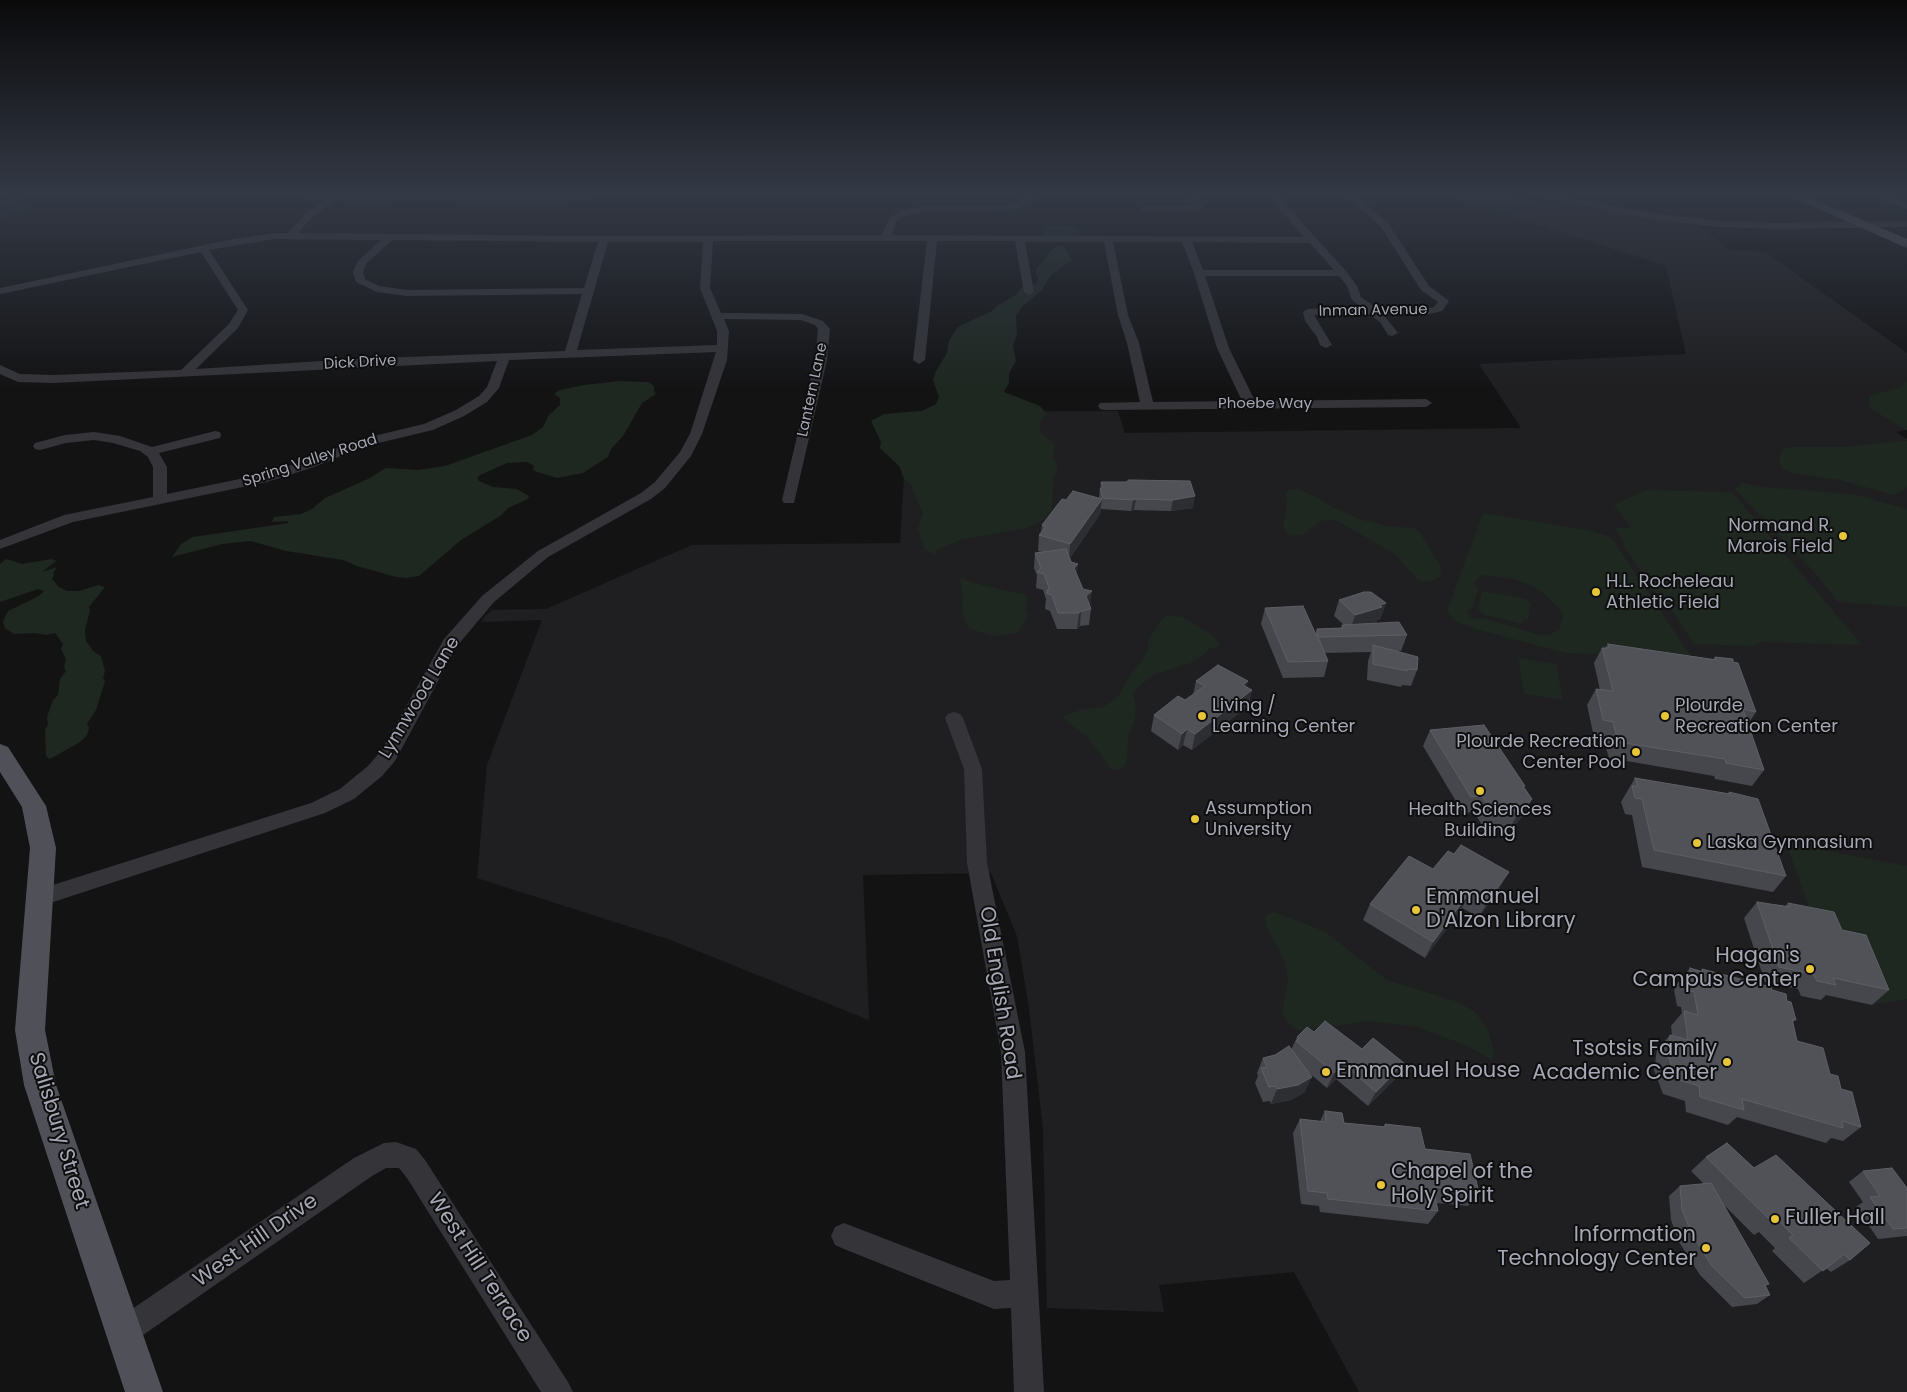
<!DOCTYPE html>
<html>
<head>
<meta charset="utf-8">
<style>
  body { margin:0 }
  canvas { display:block; background:#131314 }
</style>
</head>
<body>
<canvas width="1907" height="1392"></canvas>
<script>
const ctx = document.querySelector('canvas').getContext('2d');
ctx.lineJoin = 'round';
function fillPath(path, color) {
  ctx.fillStyle = color;
  ctx.fill(path, 'evenodd');
}
function shape(rows) {
  const path = new Path2D();
  for (const r of rows) {
    path.moveTo(r[0], r[1]);
    for (let i = 2; i < r.length; i += 2) path.lineTo(r[i], r[i + 1]);
  }
  return path;
}
function stroke(path, color, width, dash) {
  ctx.strokeStyle = color;
  ctx.lineWidth = width;
  ctx.lineCap = dash ? 'butt' : 'round';
  ctx.setLineDash(dash || []);
  ctx.stroke(path);
}
function label(font, color, halo, rows, align = 'center') {
  ctx.font = font + ' Poppins,sans-serif';
  ctx.lineWidth = 4;
  ctx.setLineDash([]);
  ctx.textBaseline = 'middle';
  ctx.strokeStyle = halo;
  ctx.fillStyle = color;
  for (const [text, x, y, turn = 0] of rows) {
    ctx.save();
    ctx.translate(x, y);
    ctx.rotate((+turn || 0) * Math.PI / 180);
    ctx.textAlign = isNaN(turn) ? turn : align;
    if (halo) ctx.strokeText(text, 0, 0);
    ctx.fillText(text, 0, 0);
    ctx.restore();
  }
}
fillPath(shape([
  [1441,193,1497,193,1696,225,1729,250,1765,252,1907,353,1907,430,1896,432,1907,439,1907,1392,1359,1392,1294,1272,1159,1285,1164,1312,1047,1308,1043,1129,1029,1008,1017,936,991,873,863,875,869,1020,668,939,477,878,487,765,542,620,481,622,486,615,492,610,546,609,692,545,900,543,908,412,1118,411,1125,433,1521,428,1479,364,1686,354,1666,266]
]), '#1f1f21');
fillPath(shape([
  [18,194,33,210,0,218,0,214,9,210,7,208,11,206,14,198],
  [1055,225,1074,226,1079,230,1068,238,1049,237,1042,235,1049,226],
  [1063,245,1072,260,1050,276,1042,290,1023,306,1016,315,1017,335,1013,345,1016,361,1009,373,1009,383,1004,392,1040,406,1046,413,1040,423,1041,433,1055,445,1053,458,1057,463,1057,469,1053,480,1052,510,1045,519,1027,528,960,540,941,548,936,551,935,555,925,550,918,529,923,513,917,501,911,485,903,477,900,467,880,448,881,442,871,421,884,414,922,411,936,404,939,397,933,380,936,371,947,353,949,341,958,327,992,311,997,306,1016,295,1022,287,1037,283,1038,277,1036,274,1036,269,1052,250,1057,246],
  [620,381,648,382,654,386,654,392,656,394,642,403,623,436,611,449,608,457,583,473,557,478,537,472,533,470,534,466,527,462,507,463,480,475,477,478,479,481,493,487,517,489,529,496,528,499,508,508,500,516,461,540,419,576,407,578,396,577,357,566,343,560,286,551,251,541,222,544,172,557,181,544,193,537,289,523,287,521,272,522,274,517,301,514,312,509,325,498,368,479,386,468,418,470,445,466,532,435,543,427,549,415,560,405,560,398,554,394,560,390,584,385],
  [1907,381,1907,430,1871,409,1868,403,1870,396,1901,387],
  [1902,441,1907,441,1907,486,1906,489,1893,495,1840,480,1792,473,1782,469,1779,463,1782,449,1791,447,1843,447],
  [1742,483,1762,487,1853,494,1907,509,1907,607,1838,602,1815,573,1735,489],
  [1298,489,1319,498,1332,507,1363,520,1388,526,1413,528,1419,531,1440,565,1441,576,1435,580,1424,582,1417,579,1395,554,1337,521,1329,520,1321,521,1302,535,1292,536,1286,533,1283,526,1287,505,1286,493,1288,490],
  [1645,490,1732,492,1862,645,1759,642,1754,646,1694,644,1669,605,1661,600,1624,547,1622,538,1615,528,1627,528,1630,526,1614,505],
  [1483,513,1587,530,1608,536,1614,541,1696,664,1689,670,1597,654,1565,653,1472,628,1455,621,1448,613,1448,608],
  [1484,575,1513,579,1528,584,1545,594,1561,611,1563,617,1559,630,1549,635,1540,635,1484,618,1475,619,1470,617,1467,610,1473,608,1478,589,1474,583,1479,577],
  [6,559,22,564,52,559,56,561,42,572,57,567,53,573,54,575,52,579,59,587,67,591,79,591,98,585,105,587,89,607,90,610,85,630,86,641,94,652,101,656,105,671,103,678,105,681,96,710,87,724,89,728,87,735,80,742,50,759,46,756,45,730,48,725,47,717,53,700,58,695,60,679,66,671,64,667,66,659,61,649,63,644,55,633,46,635,35,633,14,634,5,628,3,622,8,611,39,596,44,591,38,589,0,602,0,564],
  [960,578,985,586,1023,594,1028,598,1026,610,1028,615,1018,633,998,636,988,635,971,629,966,623,962,610,963,597],
  [1482,591,1526,599,1531,603,1528,619,1522,620,1522,624,1485,615,1478,609],
  [1168,615,1183,617,1213,636,1220,644,1219,647,1209,649,1205,654,1191,663,1153,675,1138,687,1133,694,1136,706,1135,719,1129,735,1126,765,1117,771,1111,769,1088,738,1062,717,1083,709,1104,707,1119,695,1126,682,1143,658,1149,648,1147,643,1156,628,1162,619],
  [1518,658,1556,664,1563,700,1524,694],
  [1786,843,1907,866,1907,999,1872,1005,1851,951,1816,927],
  [1274,912,1324,931,1387,980,1458,1002,1474,1011,1488,1029,1494,1052,1492,1060,1465,1045,1417,1027,1367,1021,1300,1031,1292,1027,1284,1017,1282,1012,1288,980,1285,962,1266,926,1266,916]
]), '#1f2721');
fillPath(shape([
  [281,193,557,195,614,193,610,196,557,201,337,200,311,218,298,233,598,236,882,235,889,218,903,210,925,206,1001,206,1016,203,1030,193,1040,193,1022,207,1001,212,925,212,909,214,896,221,892,235,1304,237,1266,193,1275,193,1346,271,1357,286,1361,297,1375,307,1425,309,1434,307,1438,302,1421,290,1381,227,1343,193,1353,193,1388,223,1429,286,1449,301,1442,311,1425,315,1383,314,1398,333,1392,336,1388,335,1380,322,1369,314,1314,315,1332,345,1326,348,1320,345,1317,337,1305,321,1303,312,1308,309,1361,307,1352,300,1347,286,1339,276,1205,276,1229,348,1255,401,1426,399,1432,403,1426,407,1104,410,1100,409,1098,406,1100,403,1140,402,1127,343,1118,315,1104,242,1025,242,1034,292,1029,295,1024,292,1015,241,937,241,925,360,919,364,913,360,927,241,713,241,710,288,721,313,802,314,823,321,830,329,827,360,794,503,784,503,782,500,815,360,818,329,815,325,801,320,724,319,729,331,727,360,702,434,691,456,665,488,651,499,548,557,494,602,457,646,395,761,382,776,354,799,325,813,41,906,34,903,31,897,34,891,311,803,340,789,368,766,381,751,444,639,482,596,538,551,641,493,655,482,680,452,690,434,716,352,509,360,499,388,487,402,464,416,433,430,366,446,314,467,267,482,73,522,0,549,0,540,64,515,153,497,153,467,148,457,140,451,113,443,94,440,66,443,40,450,35,449,33,446,35,443,65,435,94,432,120,436,152,447,215,431,220,432,221,435,220,438,159,453,167,467,167,494,259,475,304,461,357,440,424,424,456,410,479,396,487,387,497,361,54,383,18,382,0,374,0,365,20,374,54,375,181,370,229,324,238,310,201,252,0,294,0,288,233,239,275,233,288,233,305,214,326,199,285,196,281,193],
  [275,239,381,240,358,261,353,272,356,282,377,292,407,296,582,294,565,351,353,359,196,369,238,328,248,310,209,250,275,239],
  [392,240,598,242,584,288,407,290,379,286,365,279,363,272,366,264,392,240],
  [608,242,703,242,700,288,717,331,717,345,577,350,608,242],
  [1113,242,1182,242,1194,273,1217,348,1242,401,1153,402,1139,343,1128,315,1113,242],
  [1192,242,1310,243,1334,270,1203,270,1192,242],
  [1187,193,1196,193,1203,208,1201,210,1145,212,1140,209,1145,206,1192,205,1187,193],
  [1521,193,1542,193,1652,213,1718,221,1777,223,1907,221,1907,227,1777,229,1718,227,1652,219,1521,193],
  [1870,193,1883,193,1907,204,1907,210,1870,193],
  [954,712,960,714,963,718,982,769,987,863,1025,1052,1044,1392,1014,1392,1011,1308,994,1309,844,1249,835,1245,831,1236,835,1227,844,1223,994,1281,1010,1280,1001,1052,967,863,964,769,945,718,948,714,954,712],
  [396,1142,416,1149,425,1160,568,1382,573,1392,541,1392,407,1178,399,1168,386,1168,372,1176,133,1342,123,1346,113,1342,109,1332,113,1322,354,1158,384,1143,396,1142]
]), '#343439');
fillPath(shape([
  [1783,193,1799,193,1907,239,1907,248,1783,193],
  [0,744,8,747,46,806,56,848,45,1030,56,1085,163,1392,125,1392,24,1085,15,1030,30,848,22,807,0,772,0,744]
]), '#505158');
fillPath(shape([
  [1129,480,1193,508,1171,511,1134,510,1131,511,1101,509,1101,507,1100,514,1070,558,1091,609,1089,625,1080,626,1077,629,1057,629,1050,611,1045,609,1046,599,1043,590,1036,588,1037,575,1034,568,1035,553,1042,552,1038,551,1039,535,1041,533,1042,525,1066,500,1099,498,1101,482,1126,482],
  [1339,600,1386,603,1380,619,1377,620,1376,623,1373,624,1407,635,1401,651,1397,651,1417,670,1411,686,1402,685,1401,687,1367,680,1368,661,1371,652,1325,653,1328,661,1324,677,1283,678,1261,624,1265,608,1316,634,1317,629,1341,628,1342,625,1344,625,1334,616],
  [1608,644,1713,659,1715,657,1733,662,1756,712,1748,724,1764,770,1752,786,1715,779,1714,776,1609,758,1603,738,1594,737,1587,705,1596,689,1600,690,1594,663,1602,648,1605,648],
  [1196,681,1246,687,1252,690,1248,706,1192,750,1183,745,1178,750,1151,731,1154,715,1185,700,1193,695],
  [1430,730,1525,786,1524,787,1523,815,1517,823,1511,826,1485,830,1474,812,1463,813,1423,746],
  [1635,778,1728,794,1729,792,1786,876,1773,892,1642,867,1632,815,1625,814,1621,802],
  [1433,869,1500,888,1479,917,1462,908,1425,958,1363,920,1370,904],
  [1757,902,1785,906,1788,903,1842,930,1889,990,1872,1005,1826,995,1821,1000,1801,996,1798,989,1765,982,1744,918],
  [1690,968,1701,971,1702,969,1772,990,1787,1001,1796,1020,1793,1022,1797,1041,1830,1074,1841,1089,1861,1127,1843,1141,1831,1138,1826,1143,1737,1117,1728,1125,1686,1112,1685,1101,1663,1094,1654,1070,1657,1050,1670,1035,1672,1036,1671,1026,1682,1013,1681,1007,1677,1006,1674,990,1677,986,1677,984],
  [1314,1032,1362,1049,1404,1063,1396,1078,1368,1106,1336,1079,1327,1088,1308,1072,1305,1092,1291,1100,1271,1104,1270,1101,1263,1102,1255,1083,1258,1076,1257,1073,1263,1058,1275,1055,1291,1050,1297,1037],
  [1325,1111,1344,1123,1383,1127,1385,1124,1425,1149,1479,1193,1468,1206,1436,1203,1438,1211,1428,1224,1320,1212,1319,1206,1301,1204,1293,1133,1300,1119,1320,1121],
  [1727,1143,1850,1260,1831,1272,1826,1268,1804,1283,1772,1251,1775,1248,1759,1232,1754,1235,1721,1202,1769,1284,1765,1286,1770,1295,1757,1304,1732,1307,1700,1275,1679,1242,1671,1220,1669,1196,1680,1186,1704,1184,1691,1171,1706,1157],
  [1863,1171,1907,1188,1907,1236,1878,1239,1856,1207,1863,1202,1849,1182]
]), '#46474c');
fillPath(shape([
  [1195,496,1193,508,1171,511,1173,500],
  [1102,499,1100,514,1069,559,1070,544],
  [1136,499,1134,510,1131,511,1133,500],
  [1078,564,1076,580,1074,568],
  [1092,591,1090,607,1086,596],
  [1386,603,1380,619,1377,620,1376,623,1350,631,1355,615],
  [1081,611,1080,626,1077,629,1079,613],
  [1248,681,1244,696,1252,690,1248,706,1192,750,1195,734,1243,685],
  [1187,729,1183,745,1178,750,1182,734],
  [1532,799,1523,815,1517,823,1511,826,1520,810],
  [1509,872,1500,888,1479,917,1488,901],
  [1470,892,1462,908,1425,958,1433,942],
  [1404,1063,1396,1078,1368,1106,1376,1092],
  [1343,1064,1336,1079,1327,1088,1334,1073],
  [1312,1077,1305,1092,1291,1100,1271,1104,1277,1089]
]), '#2d2e31');
const building = shape([
  [1129,480,1190,481,1195,496,1173,500,1136,499,1133,500,1103,498,1100,489,1103,487,1101,482,1126,482,1129,480],
  [1073,491,1102,499,1070,544,1039,535,1046,527,1042,525,1062,499,1066,500,1073,491],
  [1066,549,1071,562,1078,564,1074,568,1083,589,1092,591,1086,596,1091,609,1081,611,1079,613,1058,613,1052,595,1046,593,1049,588,1044,574,1037,572,1041,568,1035,553,1066,549],
  [1364,592,1371,592,1386,603,1380,605,1382,607,1355,615,1339,600,1364,592],
  [1303,606,1317,637,1317,629,1343,628,1342,625,1399,622,1407,635,1318,637,1328,661,1288,662,1265,608,1303,606],
  [1608,644,1716,660,1715,657,1733,659,1733,662,1738,663,1756,712,1743,709,1764,770,1726,763,1725,759,1618,742,1613,722,1603,720,1596,689,1613,691,1602,648,1609,648,1608,644],
  [1373,645,1418,657,1417,670,1408,669,1407,671,1373,664,1373,645],
  [1218,665,1248,681,1243,685,1252,690,1195,734,1187,729,1182,734,1154,715,1178,696,1185,700,1205,686,1196,681,1218,665],
  [1484,725,1525,786,1523,786,1532,799,1526,807,1520,810,1493,814,1482,796,1471,797,1430,730,1484,725],
  [1635,778,1730,794,1729,792,1758,799,1786,876,1654,850,1642,799,1635,798,1632,786,1638,786,1635,778],
  [1461,845,1509,872,1488,901,1470,892,1433,942,1370,904,1409,856,1433,869,1448,851,1454,854,1461,845],
  [1757,902,1790,907,1788,903,1834,912,1842,930,1866,935,1889,990,1833,978,1836,985,1817,981,1813,974,1779,967,1757,902],
  [1690,968,1703,972,1702,969,1771,987,1772,990,1786,994,1787,1001,1791,1002,1796,1020,1792,1019,1797,1041,1823,1048,1830,1074,1838,1076,1841,1089,1852,1092,1861,1127,1842,1121,1843,1128,1742,1099,1744,1110,1700,1097,1699,1086,1676,1079,1668,1055,1670,1035,1688,1040,1684,1011,1698,1015,1694,992,1690,991,1687,974,1691,975,1690,968],
  [1325,1021,1362,1049,1373,1038,1404,1063,1376,1092,1343,1064,1334,1073,1296,1041,1299,1039,1297,1037,1307,1027,1314,1032,1325,1021],
  [1289,1046,1312,1077,1298,1085,1277,1089,1276,1086,1269,1087,1261,1068,1267,1067,1263,1058,1275,1055,1289,1046],
  [1325,1111,1342,1113,1344,1123,1386,1127,1385,1124,1420,1128,1425,1149,1470,1154,1479,1193,1433,1187,1438,1211,1328,1199,1327,1193,1308,1191,1300,1119,1326,1122,1325,1111],
  [1727,1143,1754,1168,1776,1155,1870,1243,1850,1260,1844,1254,1823,1271,1789,1238,1793,1235,1776,1218,1771,1221,1706,1157,1727,1143],
  [1892,1168,1907,1188,1907,1228,1893,1229,1870,1197,1880,1196,1863,1171,1892,1168],
  [1711,1183,1769,1284,1765,1285,1770,1295,1745,1298,1712,1266,1691,1232,1682,1210,1680,1186,1711,1183]
]);
fillPath(building, '#505257');
stroke(building, '#5e5f66', 1);
const sky = ctx.createLinearGradient(0, 0, 0, 388);
sky.addColorStop(0, '#0a0a0b');
sky.addColorStop(0.5, '#333945');
sky.addColorStop(1, '#33394500');
ctx.fillStyle = sky;
ctx.fillRect(0, 0, 1907, 388);
for (const [x, y, r, color] of [
  [1843,536,5,"#e7c538"],
  [1596,592,5,"#e7c538"],
  [1202,716,5,"#e7c538"],
  [1665,716,5,"#e7c538"],
  [1636,752,5,"#e7c538"],
  [1480,791,5,"#e7c538"],
  [1195,819,5,"#e7c538"],
  [1697,843,5,"#e7c538"],
  [1416,910,5,"#e7c538"],
  [1810,969,5,"#e7c538"],
  [1727,1062,5,"#e7c538"],
  [1326,1072,5,"#e7c538"],
  [1381,1185,5,"#e7c538"],
  [1775,1219,5,"#e7c538"],
  [1706,1248,5,"#e7c538"]
]) {
  const dot = new Path2D();
  dot.arc(x, y, r, 0, 2 * Math.PI);
  ctx.fillStyle = color;
  ctx.fill(dot);
  stroke(dot, '#0e0e0f', 2);
}
label('15px', '#a5a7b4', '#0e0e0f', [
  ["Inman Avenue",1373,311,-1],
  ["Dick Drive",360,363,-3],
  ["Lantern Lane",813,390,-78],
  ["Phoebe Way",1265,404],
  ["Spring Valley Road",310,461,-18]
]);
label('18px', '#a5a7b4', '#0e0e0f', [
  ["Normand R.",1833,526,"right"],
  ["Marois Field",1833,547,"right"],
  ["H.L. Rocheleau",1606,582],
  ["Athletic Field",1606,603],
  ["Living /",1212,706],
  ["Learning Center",1212,727],
  ["Plourde",1675,706],
  ["Recreation Center",1675,727],
  ["Plourde Recreation",1626,742,"right"],
  ["Center Pool",1626,763,"right"],
  ["Assumption",1205,809],
  ["University",1205,830],
  ["Health Sciences",1480,810,"center"],
  ["Building",1480,831,"center"],
  ["Laska Gymnasium",1707,843]
], 'left');
label('18px', '#a5a7b4', '#0e0e0f', [
  ["Lynnwood Lane",420,698,-59]
]);
label('21px', '#a5a7b4', '#0e0e0f', [
  ["Emmanuel",1426,898],
  ["D'Alzon Library",1426,922],
  ["Hagan's",1800,957,"right"],
  ["Campus Center",1800,981,"right"],
  ["Tsotsis Family",1717,1050,"right"],
  ["Academic Center",1717,1074,"right"],
  ["Emmanuel House",1336,1072],
  ["Chapel of the",1391,1173],
  ["Holy Spirit",1391,1197],
  ["Fuller Hall",1785,1219],
  ["Information",1696,1236,"right"],
  ["Technology Center",1696,1260,"right"]
], 'left');
label('21px', '#a5a7b4', '#0e0e0f', [
  ["Old English Road",999,993,81],
  ["Salisbury Street",58,1131,73],
  ["West Hill Drive",256,1241,-35],
  ["West Hill Terrace",479,1268,57]
]);
</script>
</body>
</html>
